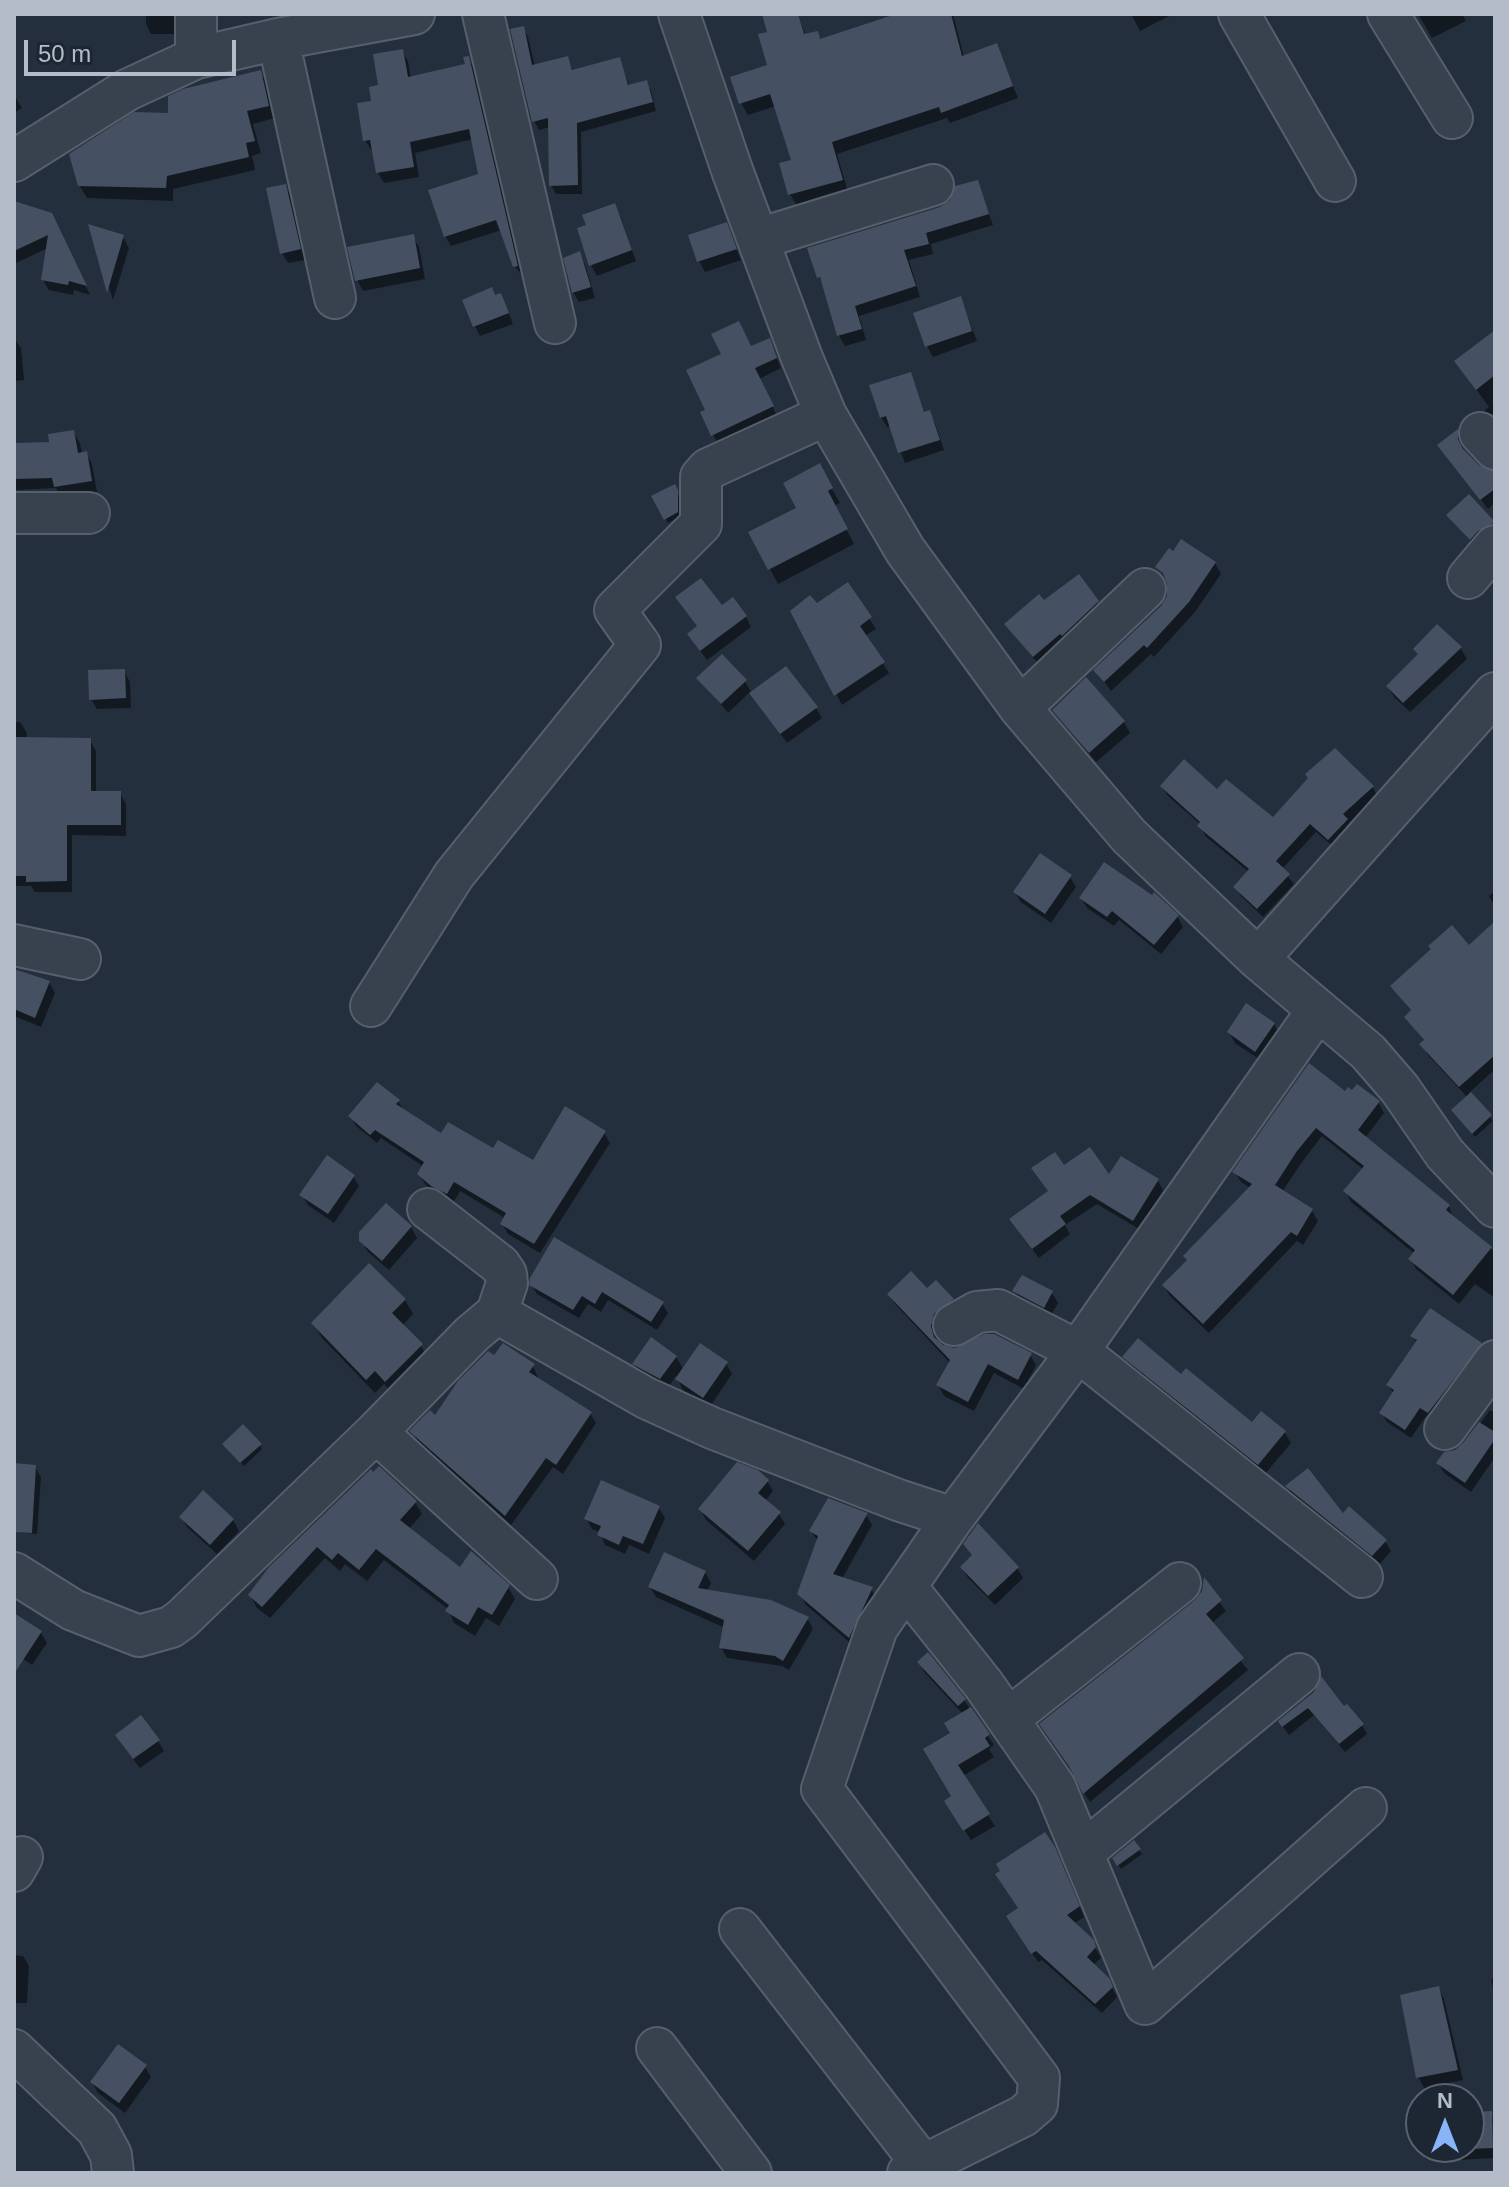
<!DOCTYPE html>
<html>
<head>
<meta charset="utf-8">
<style>
  body { margin:0 }
  #map { position:relative; width:1509px; height:2187px; overflow:hidden; background:#242f3e; font-family:Arial,sans-serif }
  canvas { display:block }
  .frame { position:absolute; inset:0; border:16px solid #b4bcc9; pointer-events:none }
  .north { position:absolute; left:1405px; top:2083px; width:80px; height:80px; box-sizing:border-box; background:#1d2633; border:2px solid #59626f; border-radius:50%; rotate:0deg; font-size:22px; font-weight:700; line-height:32px; text-align:center; color:#b4bcc9 }
  .north::after { content:''; display:block; margin:auto; width:28px; height:36px; background:#8ab4f8; clip-path:polygon(50% 0,100% 100%,50% 72%,0 100%) }
  .scale { position:absolute; left:24px; top:40px; width:212px; height:36px; box-sizing:border-box; border:4px solid #b4bcc9; border-top:0; padding-left:10px; font-size:24px; line-height:28px; white-space:nowrap; color:#b4bcc9; -webkit-text-stroke:6px #1d2633; paint-order:stroke }
</style>
</head>
<body>
<div id="map">
<canvas width="1509" height="2187"></canvas>
<div class="frame"></div>
<div class="north">N</div>
<div class="scale">50 m</div>
</div>
<script>
const ctx = document.querySelector('canvas').getContext('2d');
ctx.lineJoin = 'round';
function fillPath(path, color) {
  ctx.fillStyle = color;
  ctx.fill(path, 'evenodd');
}
function shape(rows) {
  const path = new Path2D();
  for (const r of rows) {
    path.moveTo(r[0], r[1]);
    for (let i = 2; i < r.length; i += 2) path.lineTo(r[i], r[i + 1]);
  }
  return path;
}
function stroke(path, color, width, dash) {
  ctx.strokeStyle = color;
  ctx.lineWidth = width;
  ctx.lineCap = dash ? 'butt' : 'round';
  ctx.setLineDash(dash || []);
  ctx.stroke(path);
}
fillPath(shape([
  [146,14,181,14,178,34,151,34,146,24],
  [779,14,797,14,806,36,817,33,821,40,899,14,953,14,964,57,996,45,1018,98,950,123,947,118,837,154,848,192,797,206,790,194,794,161,776,106,748,115,741,103,769,66,769,33],
  [1131,14,1171,14,1171,15,1140,31],
  [1418,14,1462,14,1466,21,1432,38],
  [523,28,528,37,535,66,567,58,574,72,619,59,630,87,646,82,651,91,656,111,581,132,582,194,556,194,551,185,550,127,539,130,534,121],
  [402,51,408,61,411,78,467,65,468,58,474,68,523,276,515,267,502,230,451,246,445,236,480,175,473,139,415,153,419,177,384,183,378,173,374,150,371,150,365,140,374,103,380,87],
  [260,72,268,85,275,118,253,124,261,153,252,156,255,170,173,189,173,201,87,198,79,185,170,115],
  [14,95,22,108,14,113],
  [977,182,993,225,931,244,933,254,909,260,920,297,859,316,866,340,845,346,839,336,825,288,819,277,941,209],
  [285,186,291,196,305,260,288,263,282,253],
  [14,203,57,226,90,295,74,290,73,295,49,290,43,280,48,248,14,264],
  [620,216,636,261,597,276,591,265],
  [726,225,741,260,705,272,699,261],
  [91,227,123,237,129,248,113,300],
  [413,237,419,247,425,279,363,291,357,280],
  [579,253,585,264,595,298,579,302,573,292],
  [495,297,506,306,513,324,480,336,475,326],
  [960,299,977,341,933,357,927,346],
  [1495,333,1495,422,1489,420,1484,411,1489,407,1462,370],
  [14,338,21,348,24,380,14,381],
  [769,340,781,368,759,379,777,416,719,445,713,435,751,348],
  [910,374,925,414,929,412,935,423,944,450,905,463,891,426,887,427,881,417],
  [73,432,80,443,82,454,86,453,92,464,97,492,62,498,56,488,14,490,14,445,52,443],
  [1457,432,1463,441,1463,451,1477,466,1495,473,1495,503,1488,509,1446,455],
  [819,466,840,503,834,506,854,544,778,584,751,533,799,508],
  [674,486,679,497,679,517,668,523,654,497],
  [1469,497,1495,525,1495,534,1477,549,1449,515],
  [1215,563,1221,574,1195,612,1154,657,1151,654,1111,691,1096,671,1162,607,1169,597,1168,581,1158,567],
  [848,585,876,629,865,636,889,673,842,705,792,611,816,606],
  [1043,602,1097,602,1103,612,1040,666,1007,624],
  [722,608,746,617,751,627,707,660,696,645,699,628],
  [1437,627,1461,649,1467,659,1410,712,1394,697,1388,687,1419,656,1415,650],
  [124,671,130,682,131,708,97,709,91,699],
  [699,678,745,681,752,694,816,708,822,718,787,743,750,692,728,713],
  [1086,680,1124,722,1130,733,1096,762,1054,710],
  [14,722,20,722,27,733,26,739,90,740,96,751,96,793,120,793,126,804,126,836,72,835,72,892,35,892,31,886,14,886],
  [1335,751,1373,788,1378,797,1349,823,1352,829,1335,848,1316,832,1282,869,1294,884,1263,917,1241,896,1235,887,1249,872,1205,836,1201,825,1168,796,1162,787,1218,792,1273,820],
  [1070,877,1076,887,1051,923,1021,902,1015,892],
  [1495,891,1495,907,1489,896],
  [1081,898,1177,916,1183,927,1161,954,1119,920,1114,926,1087,908],
  [1495,924,1495,1069,1469,1093,1493,1121,1475,1137,1456,1115,1468,1098,1428,1055,1422,1044,1425,1042,1406,1018,1412,1012,1392,987,1469,947],
  [49,982,55,993,41,1027,14,1016,14,983],
  [1274,1024,1280,1035,1262,1061,1235,1043,1229,1032],
  [1345,1094,1378,1102,1384,1113,1365,1138,1449,1206,1453,1218,1495,1252,1495,1298,1475,1284,1459,1304,1416,1269,1411,1259,1415,1254,1351,1202,1346,1192,1364,1170,1322,1136,1302,1162,1282,1192,1312,1211,1318,1221,1303,1245,1297,1241,1209,1333,1170,1296,1164,1286,1250,1188,1241,1182,1235,1172],
  [398,1101,404,1111,442,1136,534,1163,604,1133,610,1143,540,1253,508,1234,502,1224,505,1218,460,1191,453,1203,439,1196,425,1184,419,1174,424,1167,381,1138,377,1143,356,1126,351,1116],
  [1064,1168,1109,1178,1158,1181,1163,1190,1139,1229,1097,1204,1065,1225,1070,1234,1039,1258,1017,1229,1049,1192],
  [353,1176,359,1186,334,1223,308,1205,302,1195],
  [386,1206,411,1227,417,1238,389,1270,368,1252,361,1241],
  [532,1278,662,1303,668,1313,657,1330,608,1300,601,1312,588,1304,579,1318,537,1294,531,1284],
  [927,1290,952,1300,958,1310,939,1325,937,1342,942,1347,1030,1355,1036,1365,1024,1389,994,1373,974,1411,944,1396,938,1385,950,1363,895,1304,889,1294],
  [1015,1291,1052,1293,1058,1303,1050,1317,1021,1302],
  [405,1300,413,1314,402,1326,421,1346,429,1360,394,1395,384,1384,375,1393,322,1338,314,1324],
  [1413,1336,1480,1344,1486,1354,1434,1422,1426,1416,1411,1438,1387,1422,1381,1413,1394,1394,1388,1385,1417,1343],
  [676,1357,684,1370,726,1363,732,1374,709,1408,683,1390,676,1376,667,1389,640,1374,635,1364],
  [1125,1357,1182,1377,1252,1425,1261,1413,1285,1433,1291,1443,1265,1474,1131,1367],
  [495,1358,533,1366,538,1378,590,1413,596,1423,563,1474,553,1467,511,1525,418,1442,412,1431,436,1418],
  [1490,1410,1495,1413,1495,1462,1493,1460,1471,1492,1444,1473,1438,1463,1465,1444],
  [260,1445,262,1449,244,1466,227,1449],
  [14,1465,35,1467,41,1477,37,1534,16,1532,14,1529],
  [371,1472,415,1502,422,1514,409,1529,461,1570,508,1587,515,1599,499,1626,486,1618,475,1636,454,1623,448,1609,384,1560,367,1581,345,1564,340,1571,325,1558,270,1618,257,1608,250,1595],
  [767,1481,773,1491,765,1501,779,1514,785,1524,754,1561,706,1520,700,1509],
  [1288,1487,1385,1541,1391,1551,1379,1565,1293,1497],
  [659,1508,665,1518,649,1554,629,1545,625,1554,605,1545,600,1532,592,1529,586,1518],
  [866,1515,872,1525,842,1579,871,1589,877,1599,855,1647,806,1605,800,1594,818,1542,811,1531],
  [181,1517,233,1520,239,1531,217,1554,187,1527],
  [965,1544,1017,1568,1023,1578,995,1605,968,1578,962,1567,973,1557],
  [705,1572,711,1583,707,1591,807,1618,813,1629,789,1670,782,1666,727,1658,721,1647,725,1628,656,1597,650,1587],
  [1205,1582,1226,1611,1211,1624,1248,1670,1090,1802,1084,1793,1203,1592],
  [14,1615,41,1633,47,1643,32,1665,14,1653],
  [919,1663,964,1700,994,1745,989,1749,994,1757,963,1776,995,1826,971,1840,946,1801,953,1797,952,1734,963,1714,925,1673],
  [1315,1693,1362,1725,1367,1734,1345,1752,1314,1715,1289,1735,1280,1722],
  [158,1741,164,1751,140,1768,123,1746],
  [1134,1843,1142,1854,1121,1869,1114,1859],
  [1060,1859,1084,1917,1073,1924,1092,1942,1101,1958,1093,1965,1108,1980,1117,1997,1102,2013,1042,1960,1038,1962,1015,1926,1020,1909],
  [14,1955,23,1956,29,1966,27,2003,14,2003],
  [1495,1978,1495,1998,1491,1979],
  [1438,1988,1444,1999,1463,2080,1424,2088,1418,2077],
  [145,2067,151,2077,125,2113,98,2093,92,2082],
  [1490,2113,1495,2121,1495,2158,1440,2161,1434,2147,1469,2147,1469,2114]
]), '#0007');
fillPath(shape([
  [762,14,798,14,804,34,818,31,820,39,896,14,951,14,962,56,997,43,1013,86,941,113,939,107,832,142,843,180,788,195,779,163,791,160,770,94,739,104,730,77,767,65,758,34,767,32],
  [524,26,532,65,568,56,572,70,620,57,628,85,647,80,653,102,577,123,578,185,549,186,548,118,532,122,510,29],
  [403,49,408,77,465,64,463,57,469,56,518,266,513,267,496,220,444,237,428,190,478,174,469,129,410,142,414,167,376,173,370,140,363,141,357,103,371,101,369,87,378,85,373,54],
  [261,70,269,106,247,111,255,141,246,143,249,157,167,176,166,188,78,186,69,154,134,112,168,113,168,96,183,89],
  [978,180,989,214,926,233,929,244,904,250,916,286,855,306,862,329,837,336,820,277,817,278,807,248,940,207,950,200,955,186],
  [286,184,301,249,280,254,266,188],
  [14,201,52,213,87,286,69,281,68,285,41,280,48,235,14,251],
  [615,203,632,250,589,266,577,228,586,225,582,215],
  [727,222,737,249,697,262,688,235],
  [88,224,124,235,107,293],
  [414,234,420,268,355,281,347,247],
  [580,251,591,287,572,293,563,258],
  [492,287,495,295,501,293,509,313,473,327,462,300],
  [961,296,972,331,925,347,913,313],
  [739,321,751,346,770,338,777,358,755,368,774,406,711,436,700,412,705,410,686,370,721,354,711,334],
  [1495,330,1495,375,1476,390,1454,361],
  [911,372,924,412,930,410,940,440,898,453,886,416,880,418,869,385],
  [1458,429,1458,439,1463,449,1479,465,1495,471,1495,489,1480,500,1437,445],
  [74,430,78,453,87,451,92,481,54,487,52,478,14,479,14,443,49,442,48,434],
  [820,463,833,488,828,491,848,529,768,570,748,532,796,508,783,483],
  [675,484,678,490,678,512,664,520,651,496],
  [1469,494,1495,522,1478,531,1470,540,1446,515],
  [1181,539,1216,562,1189,602,1147,648,1144,645,1104,682,1093,670,1161,606,1167,596,1167,584,1163,573,1155,567,1169,548,1173,551],
  [1079,574,1099,601,1062,636,1060,634,1033,657,1004,624,1039,594,1044,600],
  [701,578,722,605,733,597,747,616,700,651,687,634,697,626,675,597],
  [848,582,872,617,860,626,885,662,834,696,790,611,810,595,817,603],
  [1437,624,1462,647,1403,703,1386,686,1418,654,1413,649],
  [722,654,747,680,721,704,696,678],
  [786,666,818,707,780,734,749,693],
  [125,669,126,698,89,700,88,670],
  [1086,677,1125,721,1089,753,1052,710],
  [14,737,91,738,91,791,121,791,121,825,67,825,67,881,26,882,26,876,14,876],
  [1335,748,1374,786,1343,814,1348,819,1328,840,1310,824,1276,861,1290,874,1257,909,1233,887,1249,869,1197,826,1200,822,1160,786,1184,759,1217,789,1226,779,1273,817,1308,778,1305,774],
  [1040,853,1072,875,1045,914,1013,892],
  [1104,862,1152,895,1154,892,1179,915,1154,945,1112,911,1107,917,1079,898],
  [1495,921,1495,1055,1459,1087,1419,1044,1424,1040,1404,1017,1411,1010,1390,986,1431,949,1428,946,1452,925,1469,945],
  [14,969,50,981,35,1018,14,1009],
  [1246,1003,1275,1023,1255,1052,1227,1032],
  [1309,1063,1345,1091,1348,1087,1352,1090,1357,1084,1380,1101,1358,1130,1450,1205,1446,1210,1492,1247,1453,1295,1408,1259,1415,1250,1343,1191,1364,1166,1316,1128,1297,1151,1275,1185,1313,1209,1297,1236,1291,1232,1203,1324,1162,1285,1187,1260,1183,1256,1252,1184,1232,1172],
  [377,1082,400,1100,396,1104,441,1133,448,1122,493,1148,498,1140,533,1160,565,1106,606,1131,534,1244,500,1224,506,1213,454,1182,447,1194,431,1186,417,1174,424,1162,375,1130,370,1135,348,1116],
  [1471,1092,1492,1115,1472,1134,1451,1110],
  [1090,1147,1109,1174,1121,1156,1159,1179,1133,1221,1090,1195,1060,1216,1066,1224,1032,1249,1009,1219,1048,1191,1031,1168,1055,1152,1064,1165],
  [327,1155,355,1175,328,1214,299,1195],
  [386,1203,412,1226,382,1261,359,1241,359,1232],
  [554,1237,664,1302,651,1322,602,1292,595,1304,582,1296,573,1310,529,1285,530,1278],
  [369,1263,406,1299,392,1313,423,1344,385,1382,375,1371,366,1380,311,1323],
  [911,1271,927,1288,936,1280,954,1299,934,1314,931,1326,934,1337,943,1345,955,1348,984,1334,994,1334,1032,1353,1018,1380,988,1364,968,1402,936,1385,950,1360,887,1294],
  [1022,1275,1053,1291,1044,1308,1012,1291],
  [1430,1308,1482,1343,1428,1413,1420,1408,1405,1430,1379,1413,1394,1390,1386,1385,1417,1340,1410,1336],
  [651,1337,677,1356,660,1379,632,1364],
  [1138,1338,1181,1374,1186,1368,1252,1422,1261,1411,1286,1431,1258,1465,1122,1357],
  [503,1343,535,1364,529,1372,592,1412,556,1465,546,1458,505,1516,409,1431,430,1410,435,1415,458,1381,488,1351,494,1355],
  [700,1343,728,1362,703,1398,675,1379],
  [1479,1422,1495,1432,1495,1439,1465,1483,1436,1463,1444,1452,1455,1450,1463,1443],
  [243,1424,262,1444,240,1463,222,1444],
  [737,1462,758,1470,769,1480,758,1493,781,1512,748,1551,698,1509],
  [14,1463,36,1465,32,1533,14,1532],
  [379,1466,417,1501,400,1520,460,1567,471,1551,510,1585,492,1615,478,1607,468,1625,445,1611,449,1605,376,1549,359,1570,338,1553,332,1560,317,1547,262,1607,248,1595,269,1567,371,1469,373,1472],
  [1308,1468,1343,1513,1349,1506,1387,1540,1372,1556,1285,1486],
  [601,1480,660,1506,643,1544,623,1536,619,1545,597,1535,601,1526,584,1519],
  [203,1490,234,1519,210,1545,179,1517],
  [828,1498,868,1513,833,1574,873,1587,849,1638,797,1594,818,1536,809,1531],
  [978,1523,1019,1567,988,1596,960,1567,972,1555,963,1544],
  [664,1552,706,1571,698,1588,771,1600,809,1617,783,1661,775,1656,719,1648,724,1620,648,1587],
  [1204,1577,1222,1600,1206,1614,1244,1658,1083,1794,1069,1766,1039,1724,1194,1601,1202,1591],
  [14,1613,42,1631,14,1674],
  [928,1652,966,1699,958,1706,917,1662],
  [1321,1676,1344,1706,1347,1704,1364,1724,1339,1744,1308,1708,1282,1727,1278,1721,1314,1692],
  [971,1707,990,1734,985,1738,990,1746,958,1765,990,1814,963,1831,944,1801,951,1796,923,1749,950,1733,944,1723],
  [141,1715,160,1740,133,1759,115,1735],
  [1045,1832,1055,1847,1080,1906,1067,1915,1094,1940,1096,1947,1087,1957,1110,1979,1113,1987,1095,2004,1036,1951,1031,1954,1006,1916,1018,1908,995,1874,1000,1871,996,1864],
  [1134,1840,1141,1849,1117,1866,1112,1858],
  [1439,1986,1458,2070,1416,2078,1400,1995],
  [118,2044,147,2065,119,2103,90,2082],
  [1492,2111,1493,2148,1469,2149,1469,2112]
]), '#455162');
const minor = shape([
  [196,14,196,58],
  [483,14,555,323],
  [679,14,732,170,802,358,826,415,905,550,1020,708,1129,836,1258,959,1368,1052,1400,1089,1445,1154,1495,1207],
  [1239,14,1335,181],
  [1388,14,1452,118],
  [278,39,335,298],
  [14,161,127,90,196,58,278,39,414,14],
  [758,239,933,185],
  [1480,433,1495,449],
  [14,513,89,513],
  [1468,578,1495,546],
  [1020,708,1145,589],
  [14,945,80,959],
  [1258,959,1495,693],
  [371,1006,454,875,640,645,615,610,701,524,701,477,708,469,826,415],
  [497,1313,646,1398,712,1428,898,1500,953,1518,1078,1351,1318,1010],
  [954,1325,977,1312,998,1310,1078,1351,1362,1577],
  [1445,1429,1495,1361],
  [376,1432,537,1579],
  [14,1573,73,1610,139,1636,171,1627,182,1619,376,1432,472,1334,497,1313,507,1283,506,1274,500,1265,428,1209],
  [906,1587,984,1685,1055,1787,1145,2004,1366,1808],
  [1008,1719,1180,1583],
  [1082,1853,1299,1674],
  [14,1871,22,1857],
  [740,1929,923,2165],
  [657,2048,751,2173],
  [14,2050,97,2129,111,2155,113,2173],
  [908,2173,1023,2116,1037,2104,1039,2078,822,1789,877,1628,953,1518]
]);
stroke(minor, '#565f6c', 44);
stroke(minor, '#38414e', 40);
</script>
</body>
</html>
